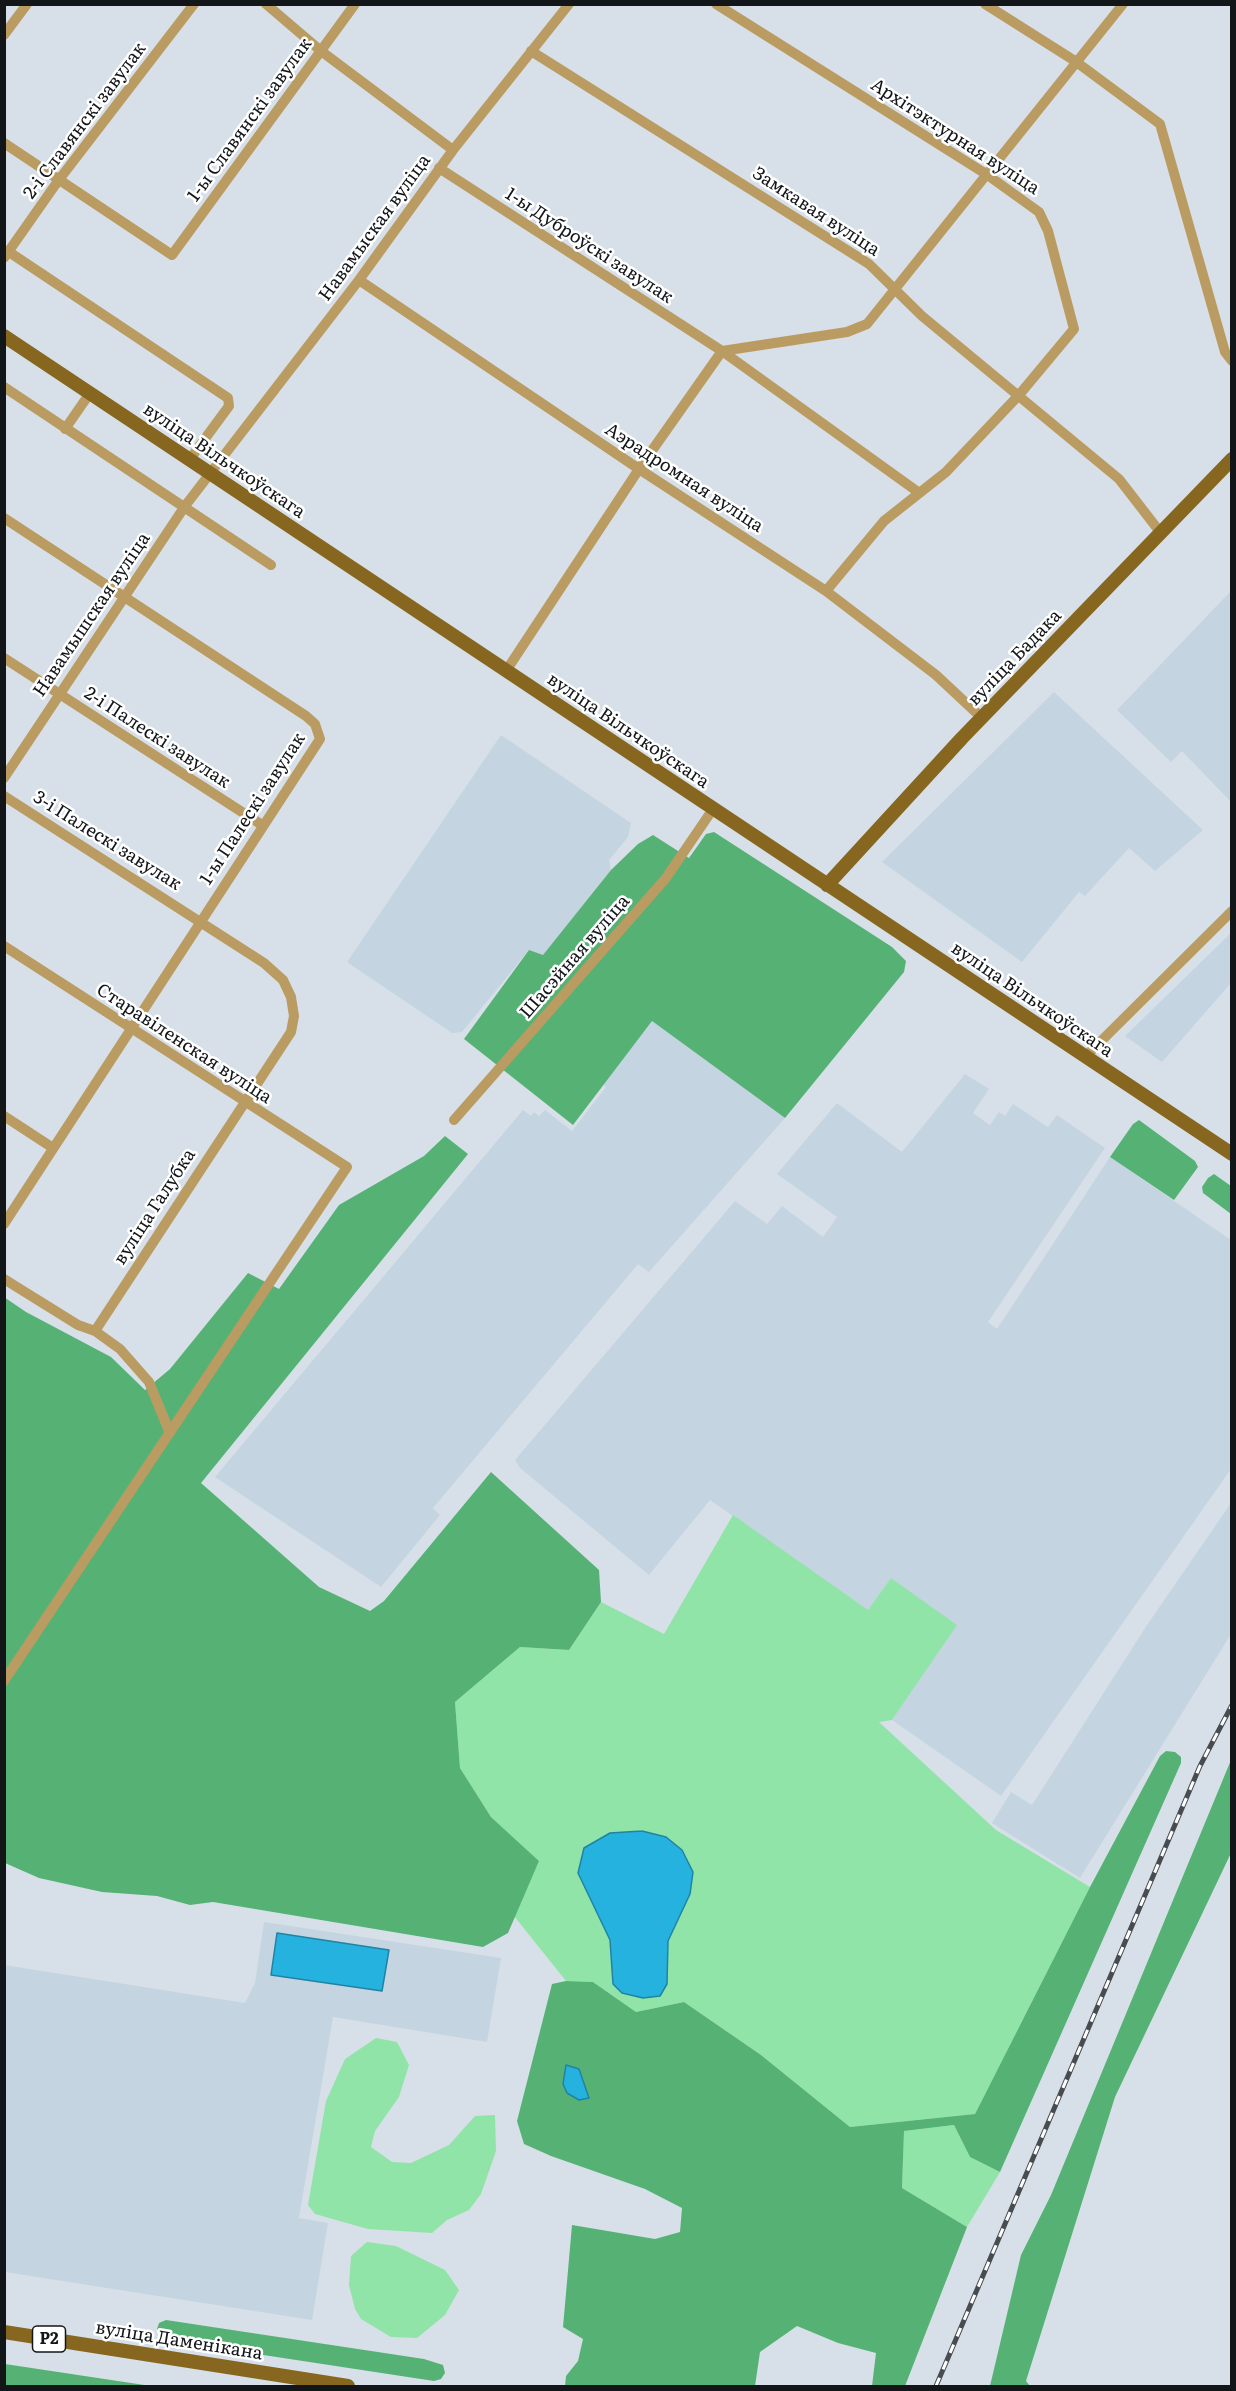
<!DOCTYPE html>
<html>
<head>
<meta charset="utf-8">
<style>
  body { margin:0 }
  #map { position:relative; width:1236px; height:2391px; overflow:hidden; background:#d7e0e8; font-family:Literata,serif }
  canvas { display:block }
  .frame { position:absolute; inset:0; border:6px solid #131619; pointer-events:none }
</style>
</head>
<body>
<div id="map">
<canvas width="1236" height="2391"></canvas>
<div class="frame"></div>
</div>
<script>
const ctx = document.querySelector('canvas').getContext('2d');
ctx.lineJoin = 'round';
function fillPath(path, color) {
  ctx.fillStyle = color;
  ctx.fill(path, 'evenodd');
}
function shape(rows) {
  const path = new Path2D();
  for (const r of rows) {
    path.moveTo(r[0], r[1]);
    for (let i = 2; i < r.length; i += 2) path.lineTo(r[i], r[i + 1]);
  }
  return path;
}
function stroke(path, color, width, dash) {
  ctx.strokeStyle = color;
  ctx.lineWidth = width;
  ctx.lineCap = dash ? 'butt' : 'round';
  ctx.setLineDash(dash || []);
  ctx.stroke(path);
}
function label(font, color, halo, rows, align = 'center') {
  ctx.font = font + ' Literata,serif';
  ctx.lineWidth = 5;
  ctx.setLineDash([]);
  ctx.textBaseline = 'middle';
  ctx.strokeStyle = halo;
  ctx.fillStyle = color;
  for (const [text, x, y, turn = 0] of rows) {
    ctx.save();
    ctx.translate(x, y);
    ctx.rotate((+turn || 0) * Math.PI / 180);
    ctx.textAlign = isNaN(turn) ? turn : align;
    if (halo) ctx.strokeText(text, 0, 0);
    ctx.fillText(text, 0, 0);
    ctx.restore();
  }
}
fillPath(shape([
  [1231,591,1231,802,1182,751,1171,762,1117,710],
  [1054,692,1203,830,1155,871,1129,848,1085,896,1079,892,1022,962,882,862],
  [501,735,631,823,628,837,609,860,611,870,543,956,529,950,462,1032,452,1033,347,962],
  [1231,933,1231,983,1162,1062,1125,1036],
  [652,1021,785,1118,649,1272,638,1264,433,1508,440,1515,381,1587,215,1477,523,1110,531,1116,534,1112,539,1116,545,1110,572,1131,606,1087,603,1084],
  [965,1074,989,1089,973,1113,990,1125,999,1112,1005,1116,1013,1104,1048,1127,1057,1115,1105,1148,988,1322,997,1329,1110,1157,1231,1240,1231,1469,1001,1796,892,1720,956,1625,891,1578,868,1611,710,1500,649,1575,520,1468,515,1460,735,1201,767,1224,782,1206,823,1237,837,1217,777,1174,837,1103,902,1152],
  [1231,1503,1231,1634,1080,1878,992,1823,1011,1792,1032,1805,1147,1625],
  [264,1922,501,1958,487,2042,333,2017,299,2218,328,2223,312,2320,5,2272,4,1965,245,2003,255,1983]
]), '#c5d4e1');
fillPath(shape([
  [733,1515,868,1610,891,1578,957,1625,892,1720,879,1722,996,1830,1090,1887,975,2114,850,2127,761,2055,684,2002,636,2012,593,1982,566,1981,514,1916,539,1861,491,1817,460,1768,455,1702,520,1647,569,1650,601,1602,664,1634],
  [578,1873,690,1894,668,1941,668,1960,613,1984,610,1940],
  [376,2038,397,2042,409,2065,399,2097,375,2131,371,2147,392,2162,411,2163,449,2145,475,2116,495,2115,496,2151,481,2194,469,2210,447,2220,432,2233,368,2229,315,2214,308,2205,326,2101,345,2059],
  [954,2125,970,2157,1000,2172,967,2227,902,2188,904,2131],
  [367,2242,396,2246,445,2270,459,2290,445,2315,417,2338,391,2337,361,2319,355,2309,349,2285,351,2256]
]), '#90e4a8');
fillPath(shape([
  [714,832,892,947,906,961,904,972,785,1118,652,1021,573,1125,464,1039,529,950,543,955,611,870,638,844,653,835,689,858,706,834],
  [1139,1120,1195,1161,1198,1167,1174,1200,1110,1157,1133,1124],
  [445,1136,468,1154,201,1483,319,1587,370,1611,384,1601,491,1472,599,1570,601,1602,569,1650,520,1647,455,1702,460,1768,491,1817,539,1861,508,1933,483,1947,213,1902,190,1905,157,1896,102,1892,39,1878,5,1863,4,1297,26,1312,111,1357,145,1390,170,1369,248,1273,279,1289,339,1205,424,1156],
  [1214,1174,1231,1186,1231,1214,1203,1193,1202,1187,1208,1178],
  [1166,1751,1175,1752,1181,1757,1181,1763,1000,2172,970,2157,954,2125,904,2131,902,2188,967,2227,905,2386,872,2386,876,2353,838,2343,797,2326,760,2352,755,2386,565,2386,566,2376,578,2361,583,2339,563,2327,572,2225,655,2239,680,2232,682,2208,645,2189,551,2156,524,2144,517,2121,552,1984,566,1981,593,1982,636,2012,684,2002,761,2055,850,2127,975,2114,1090,1887,1160,1756],
  [1231,1760,1231,1853,1115,2097,1026,2381,1030,2386,990,2386,1021,2255,1051,2195],
  [166,2320,424,2359,443,2365,445,2373,441,2379,434,2381,165,2340,157,2329,159,2323],
  [4,2364,5,2364,151,2386,5,2386]
]), '#55b274');
const water = shape([
  [642,1831,666,1837,682,1850,693,1872,690,1894,668,1941,667,1984,660,1996,643,1998,622,1993,613,1984,610,1940,578,1873,584,1848,610,1833,642,1831],
  [277,1933,389,1950,382,1991,271,1975,277,1933],
  [566,2065,579,2069,589,2098,579,2100,567,2093,563,2084,566,2065]
]);
fillPath(water, '#26b2de');
stroke(water, '#2083a3', 1.5);
stroke(shape([
  [266,4,321,51,453,150],
  [716,4,986,174,1039,212,1048,231,1074,329,1019,395,946,472,884,521,826,591],
  [985,4,1075,61,1160,124,1225,352,1232,361],
  [4,35,27,4],
  [531,51,869,264,922,316,1119,479,1160,532],
  [4,143,172,255,355,4],
  [439,168,722,351,918,492],
  [9,252,228,398,229,406,190,459],
  [4,258,58,181,194,4],
  [359,280,639,469,826,591,936,675,982,718],
  [4,387,271,565],
  [65,429,90,393],
  [4,518,306,716,315,724,320,739,4,1224],
  [4,658,262,825],
  [506,671,639,469,722,351,847,332,867,324,1123,4],
  [4,778,185,506,359,280,453,150,569,4],
  [4,796,264,963,283,980,291,997,294,1016,291,1032,95,1331],
  [4,946,347,1167,4,1681],
  [1085,1057,1232,911],
  [4,1116,53,1148],
  [454,1120,666,878,713,809],
  [4,1279,78,1325,95,1331,120,1349,149,1382,169,1431]
]), '#ba9c62', 10);
stroke(shape([
  [4,336,1232,1154],
  [827,885,962,738,1232,459],
  [4,2332,348,2386]
]), '#87671f', 14);
const rail = shape([
  [936,2386,1200,1766,1232,1705]
]);
stroke(rail, '#474c50', 5);
stroke(rail, '#fff', 3, [9]);
for (const [x, y, w] of [
  [49,2339,33]
]) {
  const box = new Path2D();
  box.roundRect(x - w / 2, y - 13, w, 26, 4.5);
  ctx.fillStyle = '#fff';
  ctx.fill(box);
  stroke(box, '#131619', 1.5);
}
label('bold 16px', '#131619', null, [
  ["Р2",49,2339]
]);
label('18px', '#131619', '#fff', [
  ["1-ы Славянскі завулак",250,120,-54],
  ["2-і Славянскі завулак",85,121,-53],
  ["Архітэктурная вуліца",955,137,33],
  ["Замкавая вуліца",816,212,33],
  ["Навамыская вуліца",375,228,-54],
  ["1-ы Дуброўскі завулак",589,246,33],
  ["вуліца Вільчкоўскага",224,461,34],
  ["Аэрадромная вуліца",684,478,33],
  ["Навамышская вуліца",92,615,-56],
  ["вуліца Бадака",1015,658,-46],
  ["вуліца Вільчкоўскага",628,731,34],
  ["2-і Палескі завулак",157,738,33],
  ["1-ы Палескі завулак",253,809,-57],
  ["3-і Палескі завулак",107,841,32],
  ["Шасэйная вуліца",575,957,-49],
  ["вуліца Вільчкоўскага",1032,1000,34],
  ["Старавіленская вуліца",184,1044,33],
  ["вуліца Галубка",155,1207,-57],
  ["вуліца Даменікана",179,2341,9]
]);
</script>
</body>
</html>
